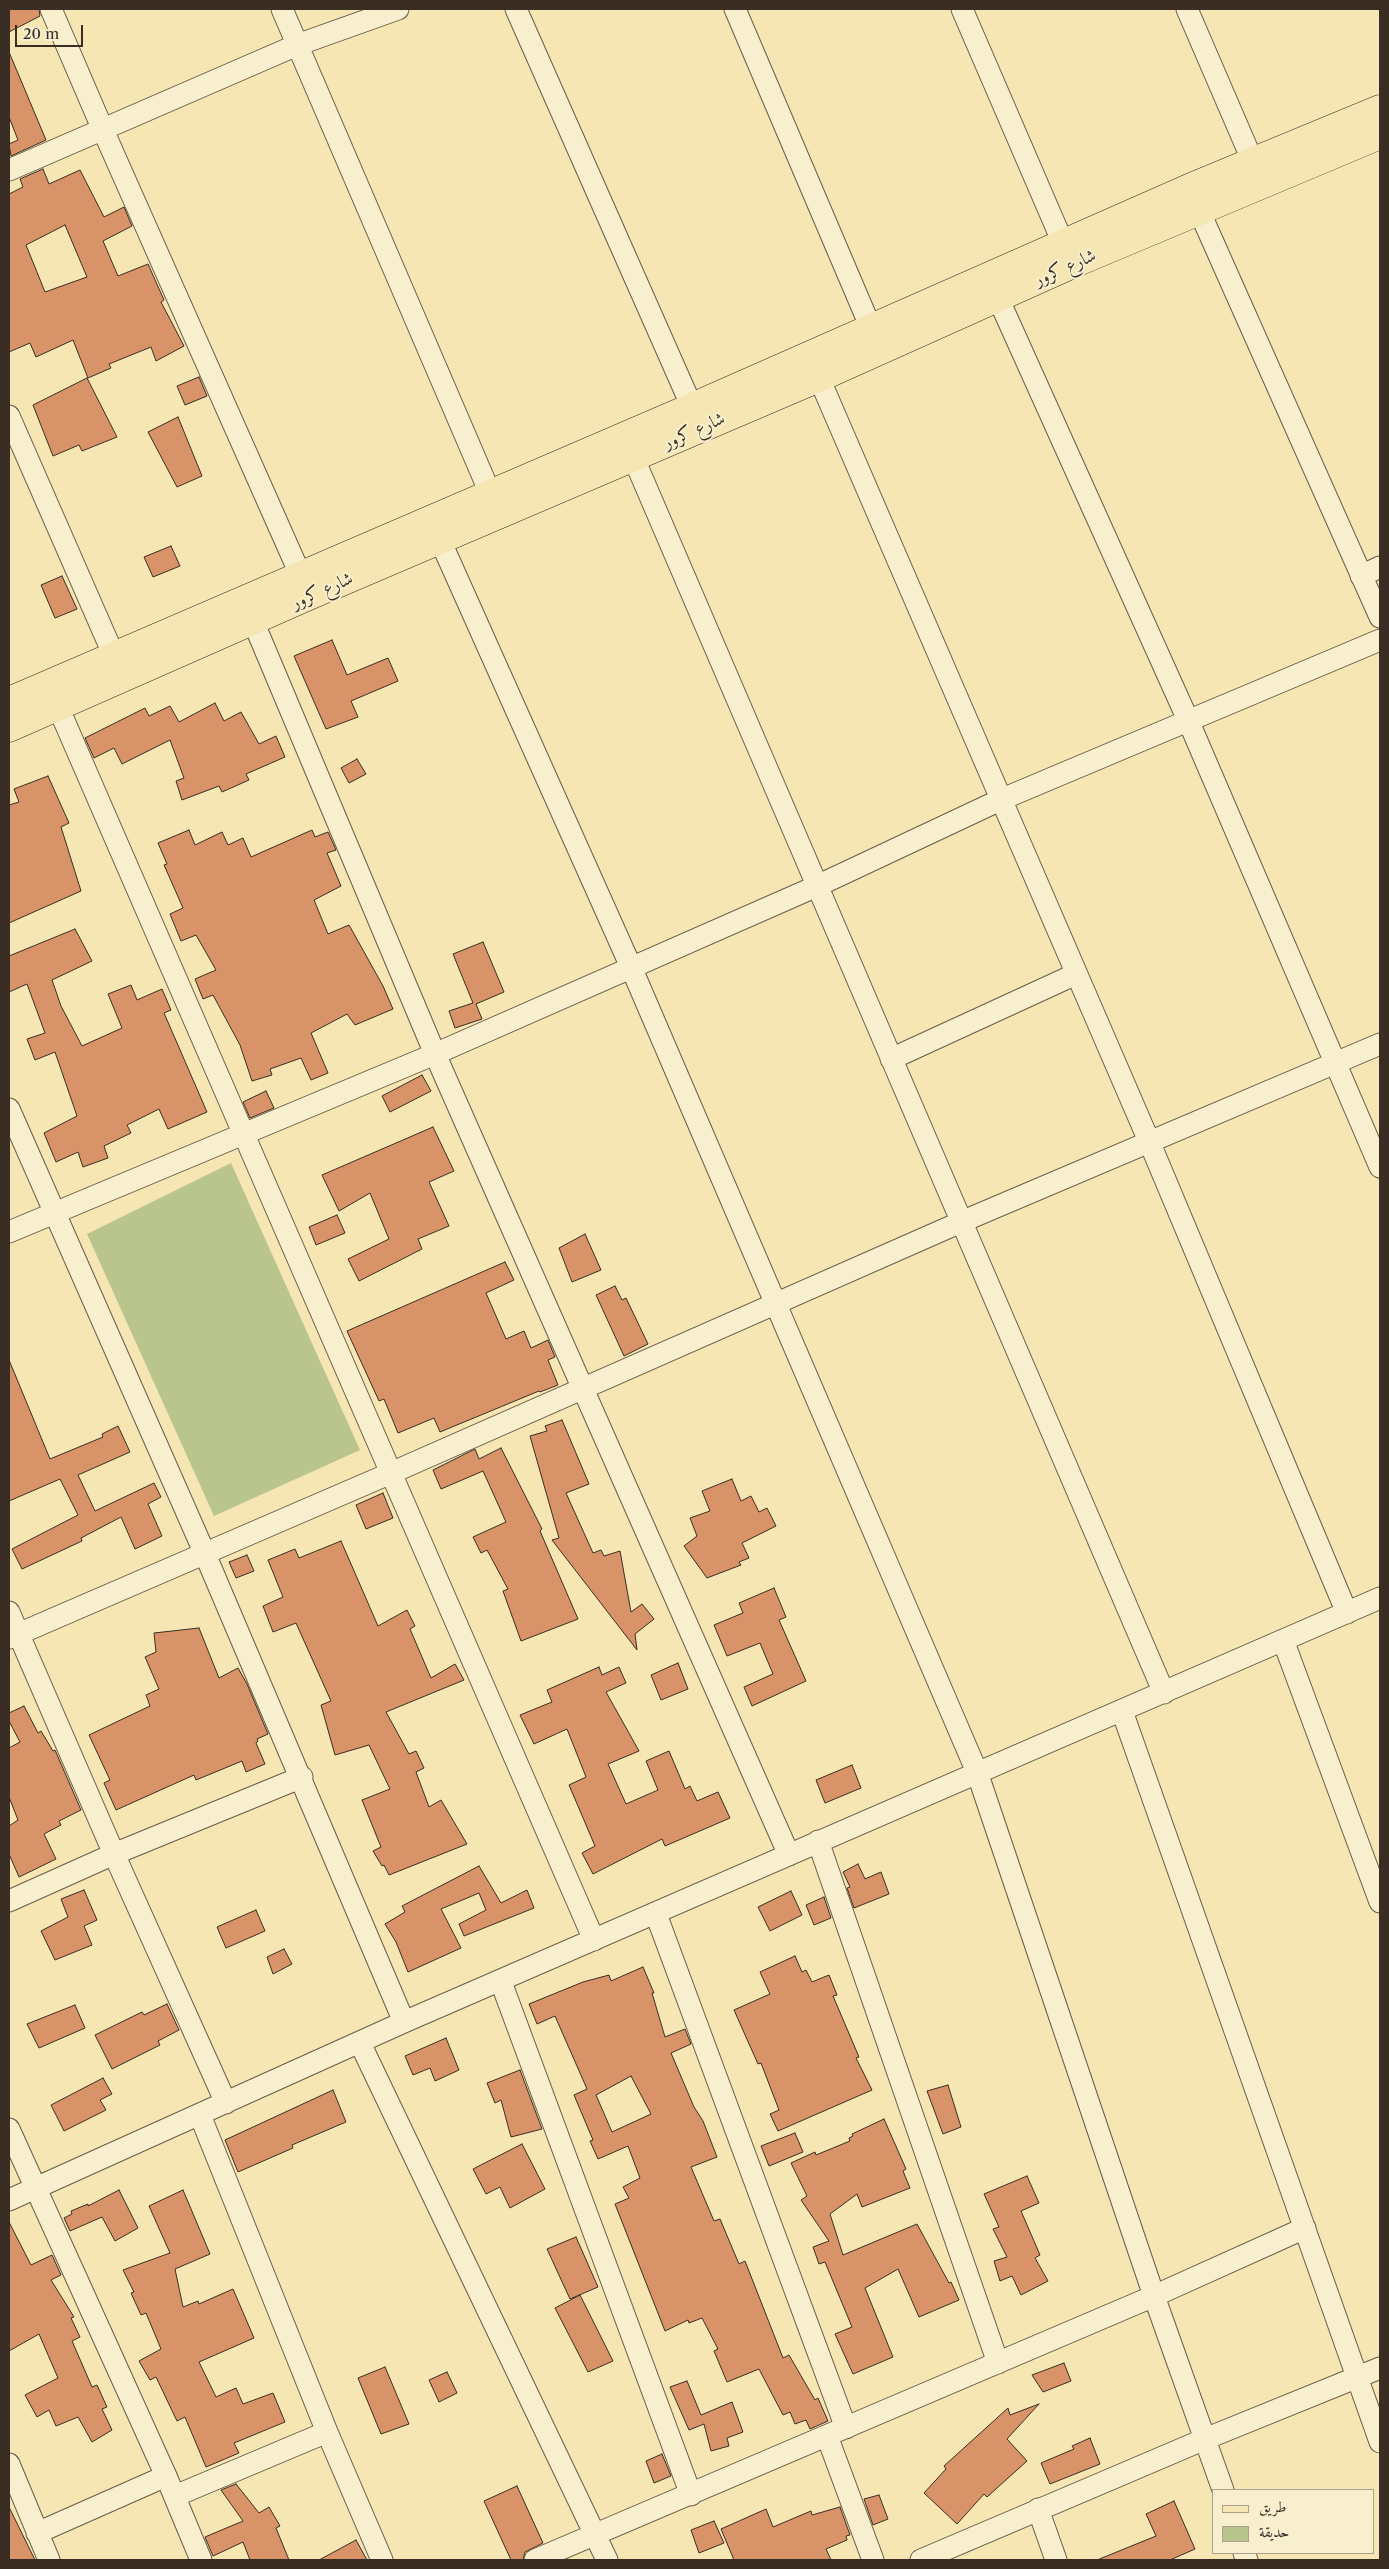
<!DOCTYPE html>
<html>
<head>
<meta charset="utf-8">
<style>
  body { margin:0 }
  #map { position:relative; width:1389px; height:2569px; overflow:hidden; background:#f5e6b4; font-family:"Libre Caslon Text",Amiri,serif }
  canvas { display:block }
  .frame { position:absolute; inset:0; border:10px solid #3a2d24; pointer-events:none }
  .legend { position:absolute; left:1212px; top:2489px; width:162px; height:65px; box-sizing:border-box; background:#f8efce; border:1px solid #aca18a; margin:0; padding:6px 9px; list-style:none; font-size:15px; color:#3a2d24 }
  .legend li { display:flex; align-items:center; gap:10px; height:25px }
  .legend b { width:25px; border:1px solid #aca18a }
  .scale { position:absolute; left:15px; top:25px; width:68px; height:22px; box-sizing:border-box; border:2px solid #3a2d24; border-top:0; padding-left:6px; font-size:15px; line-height:18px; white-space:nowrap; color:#3a2d24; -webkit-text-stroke:4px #f8efce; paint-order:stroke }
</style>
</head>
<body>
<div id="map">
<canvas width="1389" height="2569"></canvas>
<div class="frame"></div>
<ul class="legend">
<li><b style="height:6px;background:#f5e6b4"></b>طريق</li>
<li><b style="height:14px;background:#bac58e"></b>حديقة</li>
</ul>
<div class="scale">20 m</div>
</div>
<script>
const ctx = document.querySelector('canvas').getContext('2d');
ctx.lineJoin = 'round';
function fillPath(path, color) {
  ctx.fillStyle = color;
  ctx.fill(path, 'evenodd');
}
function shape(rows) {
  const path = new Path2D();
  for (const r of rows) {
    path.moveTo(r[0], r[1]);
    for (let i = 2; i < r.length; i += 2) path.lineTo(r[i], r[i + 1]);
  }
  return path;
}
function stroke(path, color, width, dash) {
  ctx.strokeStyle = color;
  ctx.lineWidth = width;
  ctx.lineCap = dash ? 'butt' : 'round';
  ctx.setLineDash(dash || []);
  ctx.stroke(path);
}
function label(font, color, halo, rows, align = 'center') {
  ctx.font = font + ' "Libre Caslon Text",Amiri,serif';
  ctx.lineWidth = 4;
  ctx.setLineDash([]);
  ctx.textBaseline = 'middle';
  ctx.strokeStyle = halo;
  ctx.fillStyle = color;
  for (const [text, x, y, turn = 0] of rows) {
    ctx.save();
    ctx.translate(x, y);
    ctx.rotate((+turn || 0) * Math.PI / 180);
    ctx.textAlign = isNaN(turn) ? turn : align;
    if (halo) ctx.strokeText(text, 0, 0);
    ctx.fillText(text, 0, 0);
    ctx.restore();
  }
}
fillPath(shape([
  [231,1163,360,1450,214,1516,87,1234]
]), '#bac58e');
const building = shape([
  [9,9,39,9,40,16,9,32,9,9],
  [9,52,46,140,11,156,9,144,18,140,9,117,9,52],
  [43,169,49,184,80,170,104,217,124,207,132,226,103,241,118,276,148,264,164,300,161,302,184,346,156,361,151,347,109,364,111,368,88,378,73,340,36,357,30,343,9,352,9,194,23,187,20,179,43,169],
  [65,225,87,277,45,292,26,245,65,225],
  [199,377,207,396,185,405,177,386,199,377],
  [87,378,117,437,82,451,79,445,53,456,33,405,87,378],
  [178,417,202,476,177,487,148,432,178,417],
  [171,546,180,566,153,577,144,557,171,546],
  [62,576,77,609,55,618,41,585,62,576],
  [332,640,347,675,388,658,398,681,351,701,358,717,326,729,294,656,332,640],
  [215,703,224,721,241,712,259,744,276,736,285,757,246,774,249,780,222,792,219,786,182,800,176,781,184,778,170,740,122,764,114,748,94,758,85,738,145,708,149,716,170,706,179,722,215,703],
  [357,759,366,774,349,783,341,768,357,759],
  [48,776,69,823,61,827,81,891,9,923,9,805,19,802,14,789,48,776],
  [189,830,195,845,222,832,228,845,243,838,251,857,312,830,315,837,328,832,336,850,327,853,341,886,314,900,328,934,349,925,383,986,393,1009,355,1025,347,1014,311,1033,328,1073,311,1080,301,1058,270,1069,272,1075,252,1081,240,1045,213,995,203,999,195,979,216,970,196,935,181,941,170,914,183,908,164,865,167,864,158,843,189,830],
  [75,929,92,961,52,980,61,1006,82,1046,122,1028,108,994,131,985,137,1000,162,989,171,1010,164,1013,207,1112,168,1129,159,1109,127,1125,131,1133,104,1146,108,1158,83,1167,78,1152,56,1162,44,1133,77,1116,55,1052,35,1060,27,1039,45,1033,27,984,9,992,9,956,75,929],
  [483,942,504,992,476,1004,482,1019,455,1028,449,1011,473,1003,453,954,483,942],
  [422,1075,431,1091,390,1112,382,1096,422,1075],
  [266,1091,274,1108,250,1118,243,1102,266,1091],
  [433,1127,454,1171,429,1182,449,1226,418,1239,422,1249,359,1281,348,1259,389,1239,370,1193,339,1211,322,1175,433,1127],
  [337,1215,345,1233,316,1245,309,1227,337,1215],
  [585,1234,601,1270,572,1282,559,1248,585,1234],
  [505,1262,514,1280,486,1293,506,1339,524,1331,531,1348,548,1340,555,1357,548,1360,558,1385,540,1392,539,1391,440,1432,434,1418,398,1433,384,1399,379,1401,347,1331,505,1262],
  [615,1286,622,1300,626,1298,648,1344,624,1356,596,1295,615,1286],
  [9,1360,50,1459,103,1437,102,1434,118,1426,130,1452,78,1475,95,1511,154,1483,161,1497,148,1504,162,1536,135,1549,121,1517,81,1538,82,1541,22,1569,12,1549,78,1515,60,1479,9,1501,9,1360],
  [562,1420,589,1484,566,1493,593,1553,601,1550,604,1556,620,1551,631,1612,642,1604,654,1619,635,1634,637,1650,552,1540,559,1538,530,1436,547,1431,545,1426,562,1420],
  [501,1448,542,1529,540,1531,578,1619,521,1641,503,1591,508,1589,487,1550,481,1553,473,1537,506,1522,483,1471,441,1489,433,1470,475,1449,479,1459,501,1448],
  [732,1479,741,1501,751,1496,759,1512,767,1508,776,1526,742,1543,749,1558,739,1562,741,1565,707,1578,684,1546,697,1536,690,1518,710,1511,702,1491,732,1479],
  [383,1493,393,1518,366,1529,356,1505,383,1493],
  [341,1541,378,1626,407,1610,415,1626,410,1629,431,1678,455,1664,464,1680,386,1712,409,1754,416,1751,424,1768,416,1772,429,1807,441,1800,467,1844,389,1875,384,1865,382,1866,373,1851,381,1847,362,1800,390,1789,369,1745,335,1755,321,1705,331,1701,296,1623,273,1632,263,1606,283,1597,268,1560,295,1549,299,1558,341,1541],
  [247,1555,254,1571,236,1578,229,1562,247,1555],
  [774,1588,786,1617,779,1620,806,1681,752,1706,744,1687,773,1674,760,1643,727,1656,714,1625,743,1613,739,1603,774,1588],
  [199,1628,219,1678,238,1668,247,1684,268,1734,257,1739,258,1741,256,1743,265,1764,246,1772,242,1761,196,1780,194,1775,116,1810,104,1783,110,1780,89,1735,150,1706,146,1695,159,1689,145,1657,156,1652,154,1633,199,1628],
  [678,1663,688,1689,661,1700,651,1675,678,1663],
  [599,1667,602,1675,619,1667,626,1683,606,1692,639,1751,608,1764,626,1804,658,1790,646,1761,669,1751,685,1789,690,1786,697,1801,718,1792,730,1818,665,1846,662,1839,593,1874,582,1853,595,1846,569,1785,586,1777,567,1729,534,1744,520,1715,552,1702,547,1690,599,1667],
  [24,1706,38,1733,41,1731,53,1751,55,1750,81,1810,59,1821,61,1825,44,1834,56,1859,19,1877,9,1854,9,1826,18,1820,9,1797,9,1748,20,1742,9,1721,9,1713,24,1706],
  [852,1765,861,1788,825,1803,816,1780,852,1765],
  [858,1864,865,1879,881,1872,889,1894,854,1908,847,1888,850,1887,843,1872,858,1864],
  [479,1866,501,1903,527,1890,534,1908,464,1936,459,1924,486,1910,479,1893,441,1909,461,1948,408,1972,396,1942,385,1924,405,1912,402,1906,479,1866],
  [84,1890,97,1920,84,1926,92,1945,55,1960,41,1931,68,1917,61,1899,84,1890],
  [791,1891,802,1915,770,1931,758,1907,791,1891],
  [824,1897,831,1918,814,1925,806,1905,824,1897],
  [256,1910,265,1931,226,1948,217,1927,256,1910],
  [284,1949,292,1964,273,1974,267,1957,284,1949],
  [795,1956,802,1972,806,1970,812,1982,829,1975,837,1995,833,1996,859,2057,856,2058,872,2090,778,2131,770,2114,779,2110,761,2063,758,2064,734,2010,770,1994,760,1972,795,1956],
  [643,1967,654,1993,652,1993,665,2037,685,2029,691,2044,671,2053,694,2107,703,2121,717,2157,691,2167,714,2221,720,2219,739,2264,745,2261,783,2358,789,2355,815,2400,818,2398,828,2421,810,2429,806,2420,795,2424,790,2412,783,2415,759,2369,727,2382,714,2351,718,2349,702,2318,689,2323,688,2320,665,2331,615,2204,629,2198,623,2187,640,2178,628,2146,598,2159,590,2141,593,2140,574,2095,587,2089,555,2016,537,2024,529,2004,583,1982,609,1975,611,1981,643,1967],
  [631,2076,651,2114,612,2132,596,2095,631,2076],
  [167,2004,179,2030,158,2041,160,2045,112,2069,95,2035,142,2012,144,2015,167,2004],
  [75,2005,85,2028,39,2048,27,2024,75,2005],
  [446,2038,459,2070,435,2081,430,2068,413,2075,405,2056,446,2038],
  [520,2070,542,2129,511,2137,501,2100,495,2103,487,2083,520,2070],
  [103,2078,112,2094,100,2100,106,2110,64,2131,51,2105,103,2078],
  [948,2085,961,2127,943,2134,927,2091,948,2085],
  [333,2090,346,2122,292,2145,293,2148,238,2172,225,2140,333,2090],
  [884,2119,906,2169,903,2171,910,2188,862,2207,857,2194,830,2214,843,2255,917,2224,949,2283,951,2282,959,2300,919,2317,898,2269,865,2288,893,2357,853,2374,835,2334,852,2327,825,2262,819,2264,813,2247,829,2241,801,2200,807,2196,791,2163,815,2152,816,2155,850,2141,849,2138,853,2136,852,2134,884,2119],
  [795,2133,803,2152,769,2166,761,2146,795,2133],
  [522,2144,545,2189,510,2208,500,2187,486,2194,473,2169,522,2144],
  [1027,2176,1039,2203,1021,2211,1040,2255,1035,2258,1048,2281,1021,2295,1012,2276,1000,2281,994,2261,1007,2257,993,2229,999,2227,984,2194,1027,2176],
  [119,2190,138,2228,115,2241,102,2217,70,2231,64,2218,72,2214,71,2211,88,2204,88,2206,119,2190],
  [183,2190,210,2254,175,2269,183,2307,198,2301,199,2304,233,2289,254,2338,199,2362,216,2397,236,2388,243,2404,273,2393,285,2422,234,2443,239,2453,206,2467,185,2417,177,2421,156,2377,150,2380,139,2361,161,2349,146,2313,141,2315,131,2293,134,2292,123,2270,170,2253,149,2206,183,2190],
  [9,2222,31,2265,52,2255,61,2275,51,2280,74,2317,71,2318,80,2337,72,2341,92,2387,97,2385,107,2407,102,2409,112,2430,92,2442,78,2417,56,2426,49,2410,37,2417,25,2395,58,2378,39,2334,9,2351,9,2222],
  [576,2237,598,2287,570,2299,547,2249,576,2237],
  [580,2295,613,2361,588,2372,555,2308,580,2295],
  [1064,2363,1071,2381,1043,2392,1032,2375,1064,2363],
  [385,2367,409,2424,381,2434,358,2378,385,2367],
  [447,2372,457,2393,439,2402,429,2380,447,2372],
  [687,2381,701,2415,732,2402,743,2432,727,2438,729,2446,711,2451,704,2424,689,2430,670,2387,687,2381],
  [1039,2404,1007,2439,1027,2461,987,2497,984,2494,957,2524,924,2493,946,2469,944,2466,1008,2408,1010,2415,1039,2404],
  [1090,2438,1100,2464,1050,2484,1041,2463,1074,2449,1072,2446,1090,2438],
  [662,2454,671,2476,654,2483,646,2461,662,2454],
  [236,2484,259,2513,269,2507,280,2526,276,2528,289,2560,250,2560,243,2542,213,2556,205,2537,243,2521,221,2490,236,2484],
  [517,2486,543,2543,525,2552,523,2560,511,2560,484,2501,517,2486],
  [879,2495,888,2519,873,2525,864,2499,879,2495],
  [1174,2501,1195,2549,1170,2560,1097,2560,1156,2536,1146,2514,1174,2501],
  [9,2507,35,2560,9,2560,9,2507],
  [840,2507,850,2535,846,2536,847,2540,826,2549,831,2560,734,2560,721,2529,766,2509,773,2527,811,2511,812,2515,840,2507],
  [714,2521,724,2543,699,2553,691,2530,714,2521],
  [356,2540,367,2560,319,2560,356,2540]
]);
fillPath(building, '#d99369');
stroke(building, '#3a2d24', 1);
const minor = shape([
  [51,9,103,130,300,574],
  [282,9,490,493],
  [516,9,692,407],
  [735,9,870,326],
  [962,9,1063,243],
  [1187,9,1259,176],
  [9,170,297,45,398,9],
  [1193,197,1380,617],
  [998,298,1188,720,1380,1167],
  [819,378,1149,1141,1347,1613],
  [9,416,114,656],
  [634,459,1164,1693],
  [440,540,631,967,977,1772,1154,2296,1223,2490],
  [1361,576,1380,567],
  [253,621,435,1054,789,1855],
  [52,693,594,1940],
  [891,1059,1076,974],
  [9,1109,205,1554,404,2022],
  [9,1232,435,1054,817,886,1000,800,1380,640],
  [9,1612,114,1854,226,2103],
  [9,1638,391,1473,961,1222,1380,1044],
  [1283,1640,1380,1902],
  [1122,1711,1380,2442],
  [818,1841,998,2363],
  [9,1901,114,1854,302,1777],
  [656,1914,846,2428],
  [501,1982,691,2495],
  [360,2043,607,2560],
  [200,2115,327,2432,382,2560],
  [9,2129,166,2476,201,2560],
  [9,2200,404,2022,1380,1598],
  [827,2436,873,2560],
  [9,2464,49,2560],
  [175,2496,327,2432],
  [1038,2509,1056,2560],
  [37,2533,166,2476],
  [1244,2553,1247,2560],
  [535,2560,1154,2296,1305,2228],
  [921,2560,1205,2439,1380,2368]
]);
const major = shape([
  [9,701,692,407,1189,188,1380,109],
  [9,728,311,595,819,378,1073,264,1380,135]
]);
stroke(minor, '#695b48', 23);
stroke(major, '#3a2d24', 29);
stroke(minor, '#f8efce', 21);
stroke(major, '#f5e6b4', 28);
label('18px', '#3a2d24', '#f8efce', [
  ["شارع كرور",1065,268,-24],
  ["شارع كرور",694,431,-24],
  ["شارع كرور",322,591,-24]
]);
</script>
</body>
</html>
